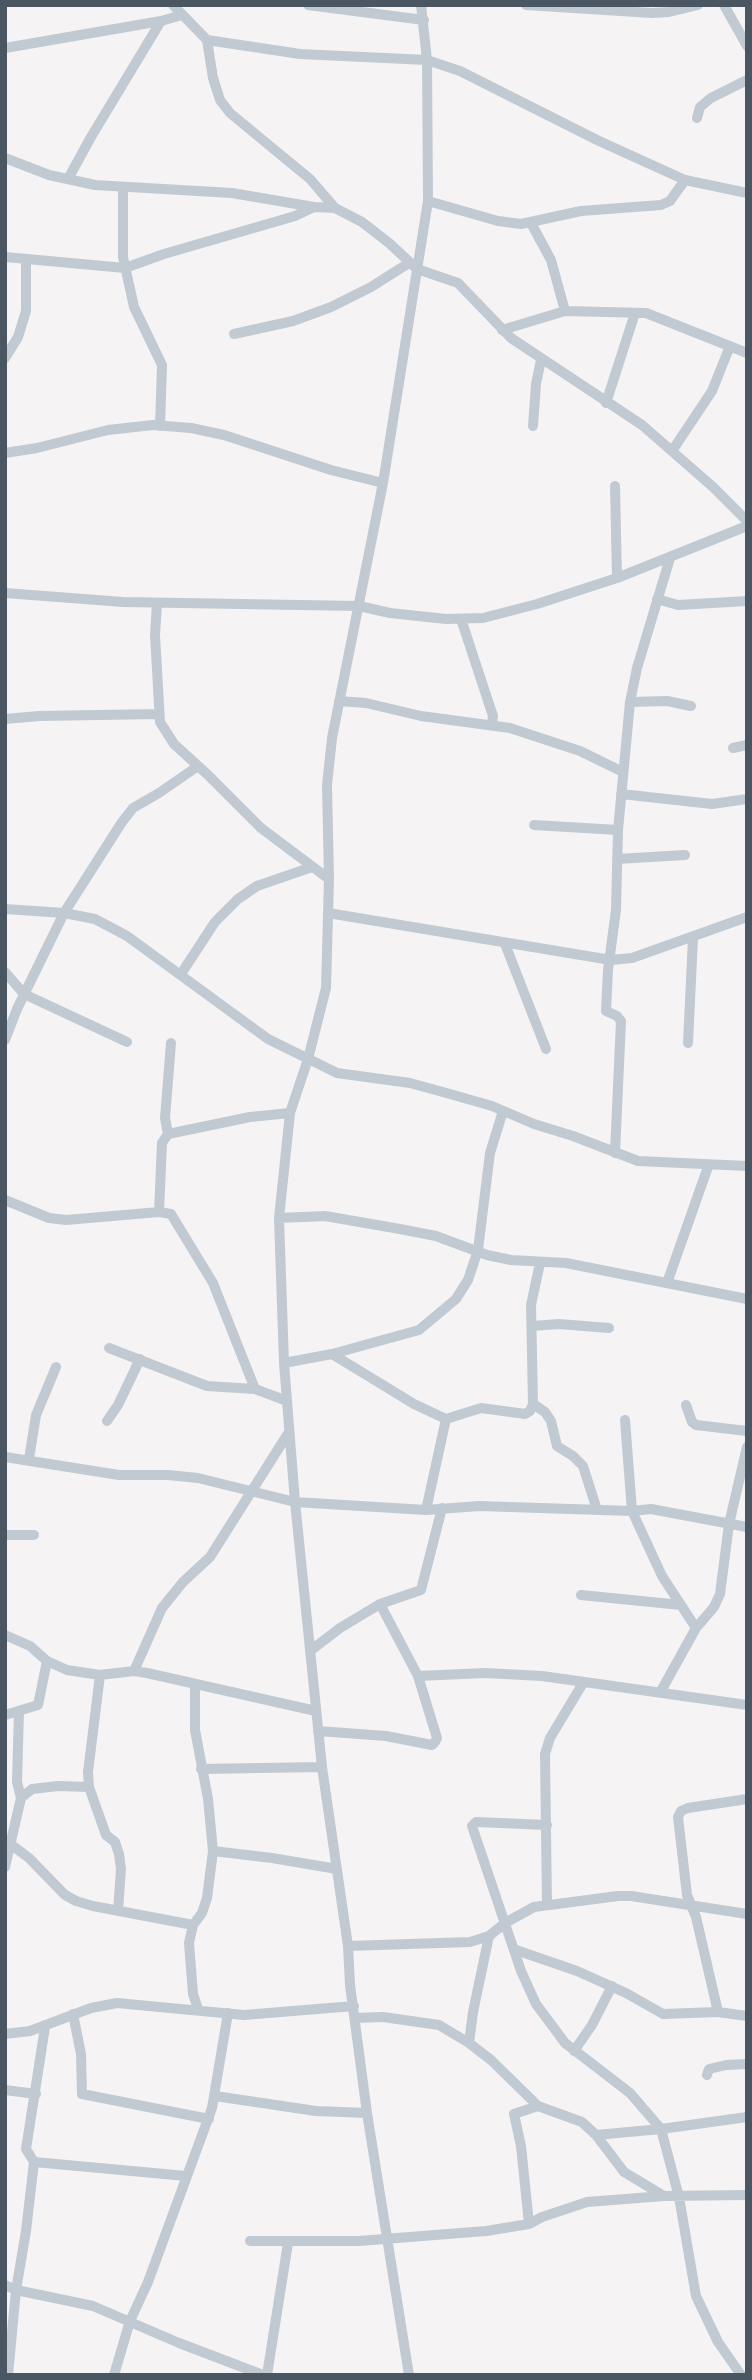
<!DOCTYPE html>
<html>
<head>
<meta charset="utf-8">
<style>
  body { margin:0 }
  #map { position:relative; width:752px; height:2380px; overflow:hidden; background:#f5f3f3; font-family:"Source Sans 3",sans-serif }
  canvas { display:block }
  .frame { position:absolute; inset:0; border:7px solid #4a5661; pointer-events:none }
</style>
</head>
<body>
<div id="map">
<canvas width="752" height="2380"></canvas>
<div class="frame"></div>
</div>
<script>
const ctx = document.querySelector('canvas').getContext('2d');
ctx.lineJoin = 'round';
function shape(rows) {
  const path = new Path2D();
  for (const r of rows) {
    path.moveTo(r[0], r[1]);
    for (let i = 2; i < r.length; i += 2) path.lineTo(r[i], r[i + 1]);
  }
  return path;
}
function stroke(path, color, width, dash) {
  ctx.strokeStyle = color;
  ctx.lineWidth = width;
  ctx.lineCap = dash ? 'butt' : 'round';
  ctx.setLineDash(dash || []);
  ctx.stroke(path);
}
stroke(shape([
  [173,5,207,40,300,54,427,60,460,71,597,140,685,180,747,193],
  [308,5,424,20],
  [526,5,652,13,669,12,698,5],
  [724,5,747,46],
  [207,40,213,78,220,100,230,113,310,179,335,208],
  [5,48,161,21,182,15],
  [697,118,700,107,711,98,747,80],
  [5,158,49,175,95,185,232,193,314,207,335,208,362,222,389,243,417,269,458,283,511,338,642,425,713,487,747,521],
  [68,179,91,137,161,21],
  [123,188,123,257,134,307,162,365,160,426],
  [428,201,498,221,521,224,581,211,661,205,670,201,685,180],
  [531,223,551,260,565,311],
  [5,257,125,268,164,254,295,216,314,207],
  [502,330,565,311,646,313,747,353],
  [234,334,293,321,331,307,371,287,409,263],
  [5,358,18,337,26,311,26,259],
  [606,403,635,313],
  [533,426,536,384,541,360],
  [672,451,712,391,730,346],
  [5,453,37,448,108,430,153,425,191,428,224,435,331,470,383,483],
  [615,486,617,578],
  [5,593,123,602,359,606,390,613,446,619,483,618,537,604,617,578,747,526],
  [657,599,678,605,747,601],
  [157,603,155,635,160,722,174,744,208,775,261,828,329,879],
  [461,619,493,716,492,725],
  [339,701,366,703,421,716,510,728,580,751,623,772],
  [630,702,667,701,691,706],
  [5,719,39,716,159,714],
  [733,748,747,745],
  [621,794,712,804,747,799],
  [534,825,618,830],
  [617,859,685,855],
  [5,909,64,913,95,919,127,936,268,1039,337,1073,410,1083,450,1094,492,1106,534,1124,573,1136,638,1161,747,1166],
  [328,913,611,960,632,958,747,917],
  [505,944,546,1049],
  [5,972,24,994,127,1042],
  [181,974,215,922,238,899,257,886,312,867],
  [5,1040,17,1009,64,913,122,822,133,808,159,793,198,766],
  [688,1043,693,938],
  [168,1134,165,1118,171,1043],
  [615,1153,621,1021,617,1016,606,1011,608,970,616,910,618,830,630,702,637,668,670,558],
  [5,1200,49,1218,66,1220,159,1212,171,1214,213,1283,255,1389],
  [159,1212,162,1143,168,1134,250,1117,290,1113],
  [279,1218,325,1216,400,1229,436,1236,487,1255,511,1260,566,1263,747,1299],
  [667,1283,709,1164],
  [532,1326,559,1324,609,1328],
  [109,1348,207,1386,255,1389,287,1401],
  [332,1354,414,1404,446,1419,481,1408,525,1414,530,1411,533,1404,531,1305,540,1263],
  [284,1363,332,1354,419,1330,456,1299,468,1280,478,1250,490,1153,503,1111],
  [533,1404,545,1412,551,1421,557,1446,573,1456,583,1466,597,1510],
  [686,1405,692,1422,696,1425,747,1431],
  [625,1420,632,1511,662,1576,696,1628],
  [107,1421,118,1405,140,1359],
  [5,1457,119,1475,168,1475,198,1478,295,1502,426,1510,479,1506,632,1511,651,1509,747,1527],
  [29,1459,36,1415,56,1367],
  [426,1510,446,1419],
  [5,1535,34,1535],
  [581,1595,681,1605],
  [5,1635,30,1646,47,1661,67,1670,100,1675,134,1671,147,1673,316,1711],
  [310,1651,340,1628,380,1604,421,1590,442,1508],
  [134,1671,162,1608,183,1582,210,1557,289,1432],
  [100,1675,88,1772,89,1787,106,1835,115,1842,119,1854,121,1869,118,1911],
  [418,1676,485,1673,542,1676,747,1705],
  [195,1685,195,1730,208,1799,213,1851,207,1898,202,1913,193,1925,189,1943,193,1994,198,2009],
  [661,1691,696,1628,714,1607,720,1594,729,1524,747,1447],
  [19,1711,17,1782,21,1798],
  [5,1715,38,1705,47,1661],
  [318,1731,386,1736,432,1745,435,1742,437,1738,418,1676,380,1604],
  [201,1769,322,1767],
  [547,1825,476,1822,472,1826,521,1971,536,2004,565,2043,630,2093,661,2129,679,2197,696,2296,718,2342,741,2375],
  [5,1840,29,1858,65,1895,76,1901,93,1906,193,1925],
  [213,1851,272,1858,337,1869],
  [5,1867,21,1798,32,1789,58,1786,89,1787],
  [547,1905,545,1754,550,1738,583,1683],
  [348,1946,470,1942,489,1936,505,1923,534,1907,618,1896,631,1896,747,1914],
  [516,1950,577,1971,626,1993,663,2014,718,2012,747,2016],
  [718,2012,696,1917,687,1895,678,1817,681,1811,688,1808,747,1799],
  [73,2014,81,2054,82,2094,209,2119],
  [355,2018,383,2017,439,2025,469,2043,491,2060,538,2106,582,2122,596,2135,624,2172,664,2196],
  [5,2034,30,2031,91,2008,117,2003,244,2015,354,2006],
  [469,2043,473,2012,489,1936],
  [574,2051,592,2025,612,1986],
  [707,2075,709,2069,726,2065,747,2064],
  [5,2090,36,2094],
  [215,2096,316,2111,367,2113],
  [596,2135,661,2129,747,2117],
  [34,2162,186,2176],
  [529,2224,521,2146,514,2114,538,2106],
  [250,2241,359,2241,486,2231,529,2224,542,2217,587,2202,664,2196,747,2195],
  [5,2285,16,2290,93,2306,179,2343,263,2375],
  [8,2375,16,2290,26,2231,34,2162,26,2149,45,2027],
  [114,2375,130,2321,148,2282,212,2108,228,2013],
  [267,2375,288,2243],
  [409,2375,367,2113,350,1985,348,1946,322,1767,295,1502,284,1363,279,1218,290,1113,308,1059,326,988,329,879,327,785,332,738,383,483,428,201,427,60,421,5]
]), '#c1cad2', 10);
</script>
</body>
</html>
